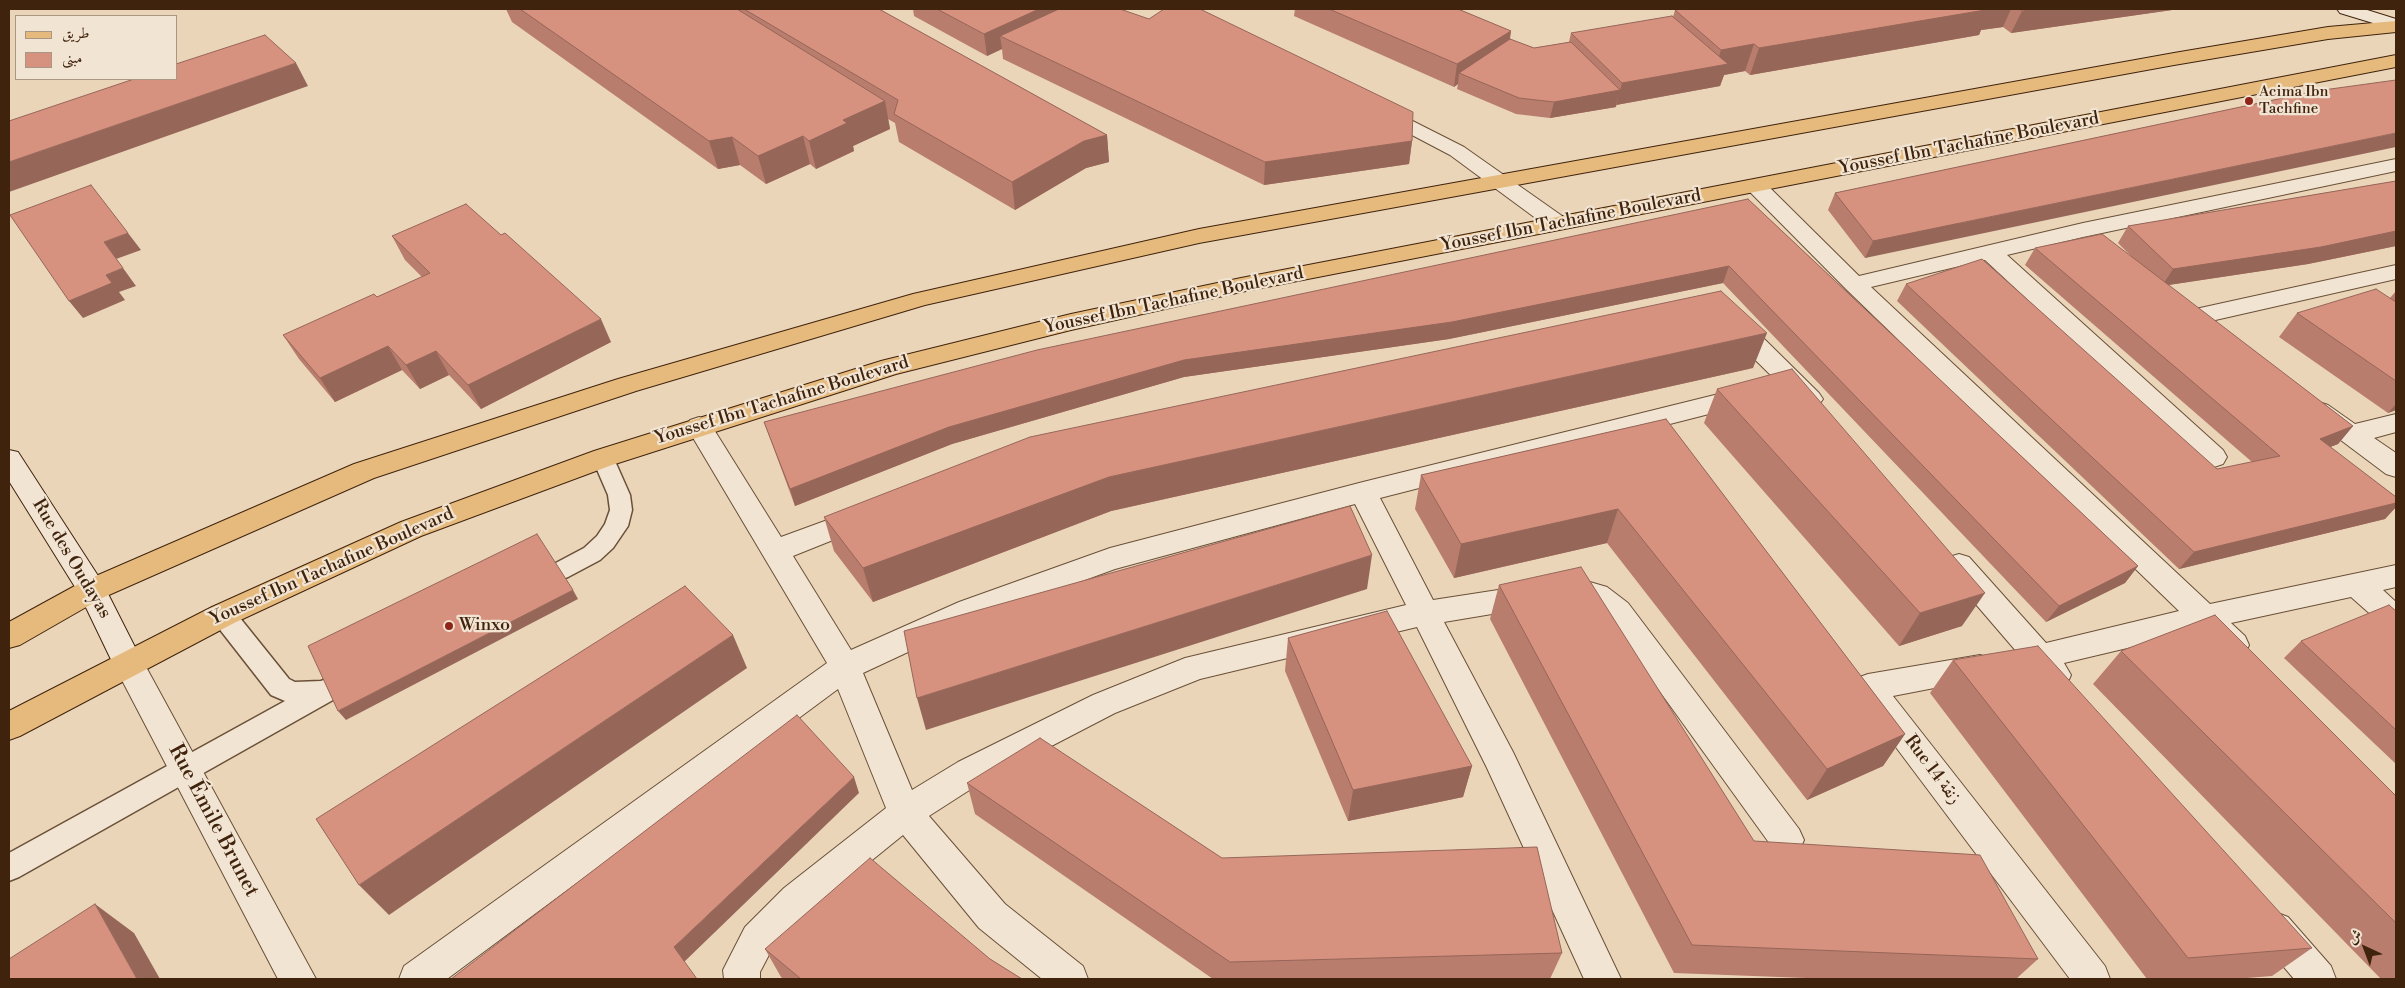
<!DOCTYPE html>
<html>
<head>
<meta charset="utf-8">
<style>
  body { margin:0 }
  #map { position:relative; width:2405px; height:988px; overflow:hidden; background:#ead5b9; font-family:"Libre Bodoni",Amiri,serif }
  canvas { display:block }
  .frame { position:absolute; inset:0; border:10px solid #40230d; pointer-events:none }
  .legend { position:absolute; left:15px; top:15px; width:162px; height:65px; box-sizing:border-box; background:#f1e4d2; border:1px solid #aa9783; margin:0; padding:6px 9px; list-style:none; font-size:15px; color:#40230d }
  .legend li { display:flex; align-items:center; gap:10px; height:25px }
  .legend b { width:25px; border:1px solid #aa9783 }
  .north { position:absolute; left:2340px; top:923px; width:50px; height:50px; -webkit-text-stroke:4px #f1e4d2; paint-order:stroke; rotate:317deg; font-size:14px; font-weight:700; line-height:20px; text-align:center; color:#40230d }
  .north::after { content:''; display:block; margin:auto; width:18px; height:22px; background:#40230d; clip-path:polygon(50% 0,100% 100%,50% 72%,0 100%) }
</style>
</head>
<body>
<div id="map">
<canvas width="2405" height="988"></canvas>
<div class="frame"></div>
<ul class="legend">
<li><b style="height:6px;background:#e5ba7c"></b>طريق</li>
<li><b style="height:14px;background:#d7917f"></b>مبنى</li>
</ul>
<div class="north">ش</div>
</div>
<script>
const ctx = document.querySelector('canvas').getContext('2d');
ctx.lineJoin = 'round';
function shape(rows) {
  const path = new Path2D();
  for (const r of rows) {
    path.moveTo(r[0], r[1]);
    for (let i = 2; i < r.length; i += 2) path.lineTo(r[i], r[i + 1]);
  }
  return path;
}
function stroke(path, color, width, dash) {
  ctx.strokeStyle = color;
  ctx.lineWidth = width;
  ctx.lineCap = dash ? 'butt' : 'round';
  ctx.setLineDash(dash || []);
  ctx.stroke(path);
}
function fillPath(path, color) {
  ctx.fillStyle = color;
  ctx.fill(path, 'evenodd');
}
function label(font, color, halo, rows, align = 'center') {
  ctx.font = font + ' "Libre Bodoni",Amiri,serif';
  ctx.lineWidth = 4.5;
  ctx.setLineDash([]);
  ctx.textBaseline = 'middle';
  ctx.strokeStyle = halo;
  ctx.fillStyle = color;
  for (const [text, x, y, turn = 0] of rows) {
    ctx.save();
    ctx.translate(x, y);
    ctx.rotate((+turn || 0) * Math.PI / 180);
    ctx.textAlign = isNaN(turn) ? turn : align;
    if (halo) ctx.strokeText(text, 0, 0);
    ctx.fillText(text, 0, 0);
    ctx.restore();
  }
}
const lane = shape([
  [603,450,611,452,630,495,632,510,628,526,613,548,600,560,568,577,560,580,552,577,548,571,552,565,584,548,597,536,605,524,610,510,608,495,592,458,595,452,603,450],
  [223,605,232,608,289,679,295,682,321,681,331,677,340,680,344,688,340,696,19,877,9,881,9,853,285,701,271,695,214,622,211,615,214,608,223,605]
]);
const street = shape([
  [1379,104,1464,147,1565,218,1568,223,1565,228,1557,230,1549,228,1450,155,1372,114,1369,110,1372,106,1379,104],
  [2396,159,2396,171,2083,237,2007,255,2223,450,2227,457,2223,464,2214,467,2205,464,1985,260,1871,287,2210,604,2396,565,2396,587,2383,590,2396,602,2396,631,2385,627,2351,597,2231,623,2245,636,2249,645,2245,654,2234,657,2223,654,2199,631,2064,663,2071,675,2067,684,2056,688,2045,684,2033,671,2025,673,2014,669,2010,660,2016,651,1949,573,1945,565,1949,557,1959,554,1969,557,2046,643,2179,611,1846,289,1744,186,1747,181,1755,180,1763,181,1859,276,2083,223,2396,159],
  [2396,265,2396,279,2211,321,2219,330,2216,336,2207,338,2198,336,2182,323,2179,318,2182,313,2191,310,2396,265],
  [1734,316,1743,318,1819,393,1823,399,1819,405,1810,408,1801,405,1725,330,1722,324,1725,318,1734,316],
  [1747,387,1756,390,1760,396,1756,402,1380,498,1433,600,1576,578,1607,587,1628,603,1799,829,1804,840,1799,851,1787,856,1775,851,1617,632,1606,619,1587,604,1576,600,1444,622,1513,752,1621,979,1584,979,1487,768,1417,627,1200,679,1115,713,982,782,929,816,1005,904,1083,966,1088,979,1042,979,979,928,903,835,808,912,771,951,760,972,760,979,724,979,723,970,745,927,784,888,886,808,838,689,447,979,399,979,404,966,827,663,686,426,690,420,699,417,708,420,781,537,863,507,873,510,877,517,873,524,793,556,851,650,959,602,1110,548,1363,482,1747,387],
  [1355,504,1406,605,1185,658,1093,695,958,762,912,790,863,673,981,618,1115,569,1355,504],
  [2319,402,2328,405,2355,424,2396,414,2396,432,2374,438,2396,453,2396,477,2386,474,2310,417,2306,411,2310,405,2319,402],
  [128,650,139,654,316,979,278,979,113,663,117,654,128,650],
  [1980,655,1991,659,1995,668,1991,677,1893,696,2105,966,2110,979,2070,979,1871,714,1866,705,1869,700,1857,696,1852,687,1857,678,1868,674,1980,655],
  [2275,912,2288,917,2331,966,2336,979,2294,979,2262,941,2257,929,2262,917,2275,912]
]);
const secondary = shape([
  [2337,9,2364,9,2396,19,2396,30,2340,13,2337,9],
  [9,450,18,452,102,582,143,663,139,672,128,676,117,672,80,595,9,481,9,450]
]);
const primary = shape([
  [2396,21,2396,32,2328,39,2174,65,1199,243,925,305,636,391,374,478,102,598,20,645,9,648,9,622,82,582,354,464,618,379,913,294,1199,229,2174,53,2328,27,2396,21],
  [2396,55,2396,67,1241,292,1071,330,896,374,612,465,421,536,234,623,20,736,9,740,9,711,212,607,401,522,594,451,881,361,1071,314,1241,278,2396,55]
]);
stroke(lane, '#6a5038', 3);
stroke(street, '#6a5038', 2);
stroke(secondary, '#40230d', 2);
stroke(primary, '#40230d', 2);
fillPath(lane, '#f1e4d2');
fillPath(street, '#f1e4d2');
fillPath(secondary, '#f1e4d2');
fillPath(primary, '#e5ba7c');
fillPath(shape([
  [506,9,879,9,1107,135,1109,162,1086,168,1015,210,899,142,895,123,888,119,890,129,853,146,854,151,816,169,810,164,766,184,740,165,718,169,512,22],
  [913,9,1120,9,1412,141,1409,164,1264,185,1003,59,1002,49,987,56,914,16],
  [1295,9,1458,9,1511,31,1510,39,1534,48,1569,42,1571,33,1673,17,1675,10,1681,9,2179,9,2011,33,2003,27,1981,30,1979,35,1750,75,1745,71,1724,75,1720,86,1616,105,1616,107,1550,118,1516,114,1457,89,1458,84,1454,87,1294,16],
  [2316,91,1865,258,1828,210,1835,193],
  [2396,181,2396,246,2308,264,2168,285,2353,426,2338,444,2330,447,2396,497,2396,507,2385,519,2179,569,1897,301,1906,284,2217,469,2252,462,2025,265,2035,248,2131,256,2118,243,2128,226],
  [1748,199,2138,566,2125,583,2046,622,1723,283,1449,339,1184,377,952,444,795,506,764,422],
  [392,236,611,342,481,409,449,375,420,389,402,370,335,402,299,359,283,335,377,297,422,277,405,260],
  [2396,291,2396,410,2388,413,2279,337,2297,313,2390,298],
  [1753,368,1111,511,873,602,834,551,824,517],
  [1717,389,1962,626,1899,646,1704,423],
  [1666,419,1905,734,1883,766,1807,800,1607,543,1454,578,1415,509,1421,475],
  [1499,585,1754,841,2038,959,2016,979,1832,979,1674,973,1490,619],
  [2396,611,2396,764,2284,658,2301,641],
  [1288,638,1472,766,1463,797,1348,821,1285,671],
  [2121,651,2396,796,2396,979,2381,979,2093,684],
  [1953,660,2312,948,2272,976,2234,979,2147,979,1930,693],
  [967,783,1222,858,1562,953,1550,979,1213,979,975,814],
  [765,949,990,959,1022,979,783,979,781,977]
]), '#b97d6d');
fillPath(shape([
  [1039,9,1088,9,1000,36,1002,49,987,56,984,34],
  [1982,9,2011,9,2003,27,1981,30,1979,35,1750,75,1759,48],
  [2037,9,2179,9,2011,33,2022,11],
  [1511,31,1507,53,1459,73,1458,84,1454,87,1457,64],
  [1754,44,1745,71,1724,75,1720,86,1616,105,1622,83,1716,66,1721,50],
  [296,63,308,86,9,192,9,162],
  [1620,90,1616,107,1550,118,1554,102],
  [885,101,890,129,853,146,854,151,816,169,809,141,843,120],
  [2396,133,2396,147,1865,258,1873,241],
  [1107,135,1109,162,1086,168,1015,210,1012,182,1084,141],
  [803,136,810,164,766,184,758,156],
  [732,137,740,165,718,169,709,141],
  [1412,141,1409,164,1264,185,1265,162],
  [2396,231,2396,246,2308,264,2162,286,2173,269],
  [128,233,141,250,116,259,104,242],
  [1729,266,1723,283,1449,339,1184,377,952,444,795,506,790,489,949,427,1184,360],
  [123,268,136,286,119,292,125,300,83,318,69,301,106,275],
  [601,319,611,342,481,409,468,385],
  [1767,333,1753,368,1111,511,873,602,863,568,1109,477],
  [388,346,402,370,335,402,320,378],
  [436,351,449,375,420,389,406,365],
  [2396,404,2396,410,2388,413],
  [2353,426,2338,444,2305,457,2320,439],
  [2396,503,2396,507,2385,519,2179,569,2194,552],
  [1618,509,1607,543,1454,578,1461,544],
  [1372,555,1367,589,926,730,917,698],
  [2138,566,2125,583,2046,622,2059,606],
  [573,590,578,599,346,720,338,711],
  [1985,593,1962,626,1899,646,1920,613],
  [733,635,747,668,389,915,359,885],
  [1905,734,1883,766,1807,800,1827,769],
  [1472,766,1463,797,1348,821,1353,790],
  [854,777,859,793,684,962,674,947],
  [95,904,134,933,160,979,137,979]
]), '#966659');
const building = shape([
  [520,9,737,9,885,101,843,120,847,123,809,141,803,136,758,156,732,137,709,141,520,9],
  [744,9,879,9,1107,135,1084,141,1012,182,894,114,898,100,744,9],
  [937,9,1039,9,984,34,937,9],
  [1059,9,1120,9,1149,19,1164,9,1200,9,1413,112,1412,141,1265,162,1000,36,1059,9],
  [1329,9,1458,9,1511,31,1457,64,1329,9],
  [1681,9,1991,9,1759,48,1754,44,1721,50,1675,10,1681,9],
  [2019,9,2037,9,2022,11,2019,9],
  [1672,16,1728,64,1622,83,1571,33,1672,16],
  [265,35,296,63,9,162,9,121,134,79,176,79,176,64,265,35],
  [1510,39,1534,48,1571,42,1620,90,1554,102,1519,98,1459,73,1510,39],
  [2396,80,2396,133,1873,241,1835,193,2316,91,2396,80],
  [2396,181,2396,231,2321,247,2173,269,2128,226,2396,181],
  [91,185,128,233,104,242,123,268,106,275,112,283,69,301,10,215,91,185],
  [1748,199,2138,566,2059,606,1729,266,1452,322,1184,360,949,427,790,489,764,422,1037,350,1748,199],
  [466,204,501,235,505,233,601,319,468,385,436,351,406,365,388,346,320,378,283,335,374,294,377,297,430,273,392,236,466,204],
  [2102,234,2353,426,2320,439,2396,497,2396,503,2194,552,1906,284,1982,259,2217,469,2280,456,2035,248,2102,234],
  [2376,289,2396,302,2396,381,2297,313,2376,289],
  [1721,291,1767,333,1109,477,863,568,824,517,1030,437,1721,291],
  [1792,369,1985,593,1920,613,1717,389,1792,369],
  [1666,419,1905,734,1827,769,1618,509,1461,544,1421,475,1666,419],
  [1350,506,1372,555,917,698,904,631,1350,506],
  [537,534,573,590,338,711,308,646,537,534],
  [1581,567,1754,841,1980,855,2038,959,1692,945,1499,585,1581,567],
  [685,586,733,635,359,885,316,819,685,586],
  [2389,605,2396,611,2396,730,2301,641,2389,605],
  [1387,611,1472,766,1353,790,1288,638,1387,611],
  [2215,615,2396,796,2396,923,2121,651,2215,615],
  [2038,646,2312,948,2188,958,1953,660,2038,646],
  [797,715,854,777,674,947,697,979,451,979,797,715],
  [1040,738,1222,858,1537,847,1562,953,1230,962,967,783,1040,738],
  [870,858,990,959,1022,979,801,979,765,949,870,858],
  [95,904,137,979,9,979,9,959,95,904]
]);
fillPath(building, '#d7917f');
stroke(building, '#966659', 1);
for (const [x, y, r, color] of [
  [2249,101,5,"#8f2418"],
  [449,626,5,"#8f2418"]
]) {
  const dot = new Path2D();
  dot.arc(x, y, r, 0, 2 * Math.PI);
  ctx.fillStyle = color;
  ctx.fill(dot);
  stroke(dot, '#f1e4d2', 2);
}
label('15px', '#40230d', '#f1e4d2', [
  ["Acima Ibn",2259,92],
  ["Tachfine",2259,109]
], 'left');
label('18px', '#40230d', '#f1e4d2', [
  ["Youssef Ibn Tachafine Boulevard",1969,144,-11],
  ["Youssef Ibn Tachafine Boulevard",1571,221,-11],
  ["Youssef Ibn Tachafine Boulevard",1174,301,-12],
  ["Youssef Ibn Tachafine Boulevard",782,401,-17],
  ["Rue des Oudayas",71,559,59],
  ["Youssef Ibn Tachafine Boulevard",332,567,-24],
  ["Rue 14 زنقة",1932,770,53]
]);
label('18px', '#40230d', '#f1e4d2', [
  ["Winxo",459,626]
], 'left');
label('21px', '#40230d', '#f1e4d2', [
  ["Rue Émile Brunet",213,821,62]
]);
</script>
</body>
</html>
